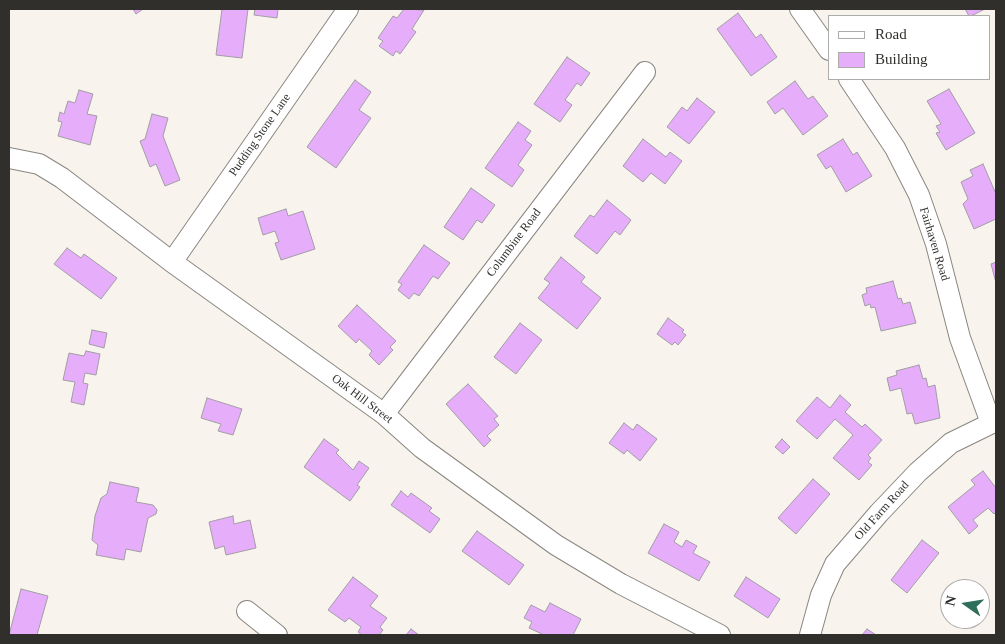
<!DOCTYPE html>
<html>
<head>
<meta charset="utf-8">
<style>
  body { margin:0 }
  #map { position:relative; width:1005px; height:644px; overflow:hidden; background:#f8f4ed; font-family:Georgia,serif }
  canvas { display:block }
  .frame { position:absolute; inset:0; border:10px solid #302f2c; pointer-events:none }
  .legend { position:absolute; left:828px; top:15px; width:162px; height:65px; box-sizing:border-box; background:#fff; border:1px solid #acacab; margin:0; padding:6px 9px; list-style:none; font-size:15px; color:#302f2c }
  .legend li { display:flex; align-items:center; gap:10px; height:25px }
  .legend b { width:25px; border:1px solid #acacab }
  .north { position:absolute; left:940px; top:579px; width:50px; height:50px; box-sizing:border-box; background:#fff; border:1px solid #acacab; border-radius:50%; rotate:283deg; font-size:14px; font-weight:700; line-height:20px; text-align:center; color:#302f2c }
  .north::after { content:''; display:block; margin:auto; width:18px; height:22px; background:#2f6e5b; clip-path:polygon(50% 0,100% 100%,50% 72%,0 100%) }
</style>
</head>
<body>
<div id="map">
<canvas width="1005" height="644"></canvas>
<div class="frame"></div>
<ul class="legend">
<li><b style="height:6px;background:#fff"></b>Road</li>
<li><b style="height:14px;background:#e6adfb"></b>Building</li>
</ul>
<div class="north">N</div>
</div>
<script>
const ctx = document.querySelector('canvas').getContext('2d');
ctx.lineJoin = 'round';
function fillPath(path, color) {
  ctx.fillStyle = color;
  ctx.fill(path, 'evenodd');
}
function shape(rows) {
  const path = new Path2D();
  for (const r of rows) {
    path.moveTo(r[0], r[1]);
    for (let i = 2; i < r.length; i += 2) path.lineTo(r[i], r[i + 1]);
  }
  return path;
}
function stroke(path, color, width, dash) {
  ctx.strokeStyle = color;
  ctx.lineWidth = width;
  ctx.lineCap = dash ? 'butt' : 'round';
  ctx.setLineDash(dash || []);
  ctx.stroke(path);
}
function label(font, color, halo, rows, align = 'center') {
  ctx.font = font + ' Georgia,serif';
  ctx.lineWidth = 4.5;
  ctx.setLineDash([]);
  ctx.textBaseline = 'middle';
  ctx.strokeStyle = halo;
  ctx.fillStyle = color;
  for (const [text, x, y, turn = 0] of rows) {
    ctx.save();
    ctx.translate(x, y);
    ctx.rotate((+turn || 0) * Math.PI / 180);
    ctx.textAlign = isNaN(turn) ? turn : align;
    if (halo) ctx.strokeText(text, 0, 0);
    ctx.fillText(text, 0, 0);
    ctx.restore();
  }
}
const building = shape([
  [133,9,143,9,136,14,133,9],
  [222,9,248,9,242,58,216,55,222,9],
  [255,9,278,9,277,18,254,15,255,9],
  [404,9,424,10,412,29,416,32,400,54,396,51,393,56,379,46,383,41,378,38,393,16,397,18,404,9],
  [965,9,985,9,971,16,969,16,965,9],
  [738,13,756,38,761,34,777,57,751,76,717,29,738,13],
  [567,57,590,73,581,86,577,83,565,100,572,105,560,122,534,104,567,57],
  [355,80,371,92,359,110,371,118,336,168,307,147,355,80],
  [795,81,808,99,813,96,828,116,803,135,783,108,775,114,767,102,795,81],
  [949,89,975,133,946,150,936,133,940,132,936,126,941,124,927,101,949,89],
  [79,90,93,94,87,114,97,116,90,145,58,136,62,122,58,121,60,112,64,114,68,101,75,103,79,90],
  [697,98,715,112,689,144,667,127,682,107,687,111,697,98],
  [152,114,168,118,163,136,180,180,165,186,156,164,150,167,140,141,145,139,152,114],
  [518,122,531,131,525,140,532,145,518,165,524,170,512,187,485,168,518,122],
  [643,139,666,157,670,152,682,161,665,184,651,173,643,182,623,166,643,139],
  [843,139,853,155,857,152,872,176,846,192,831,166,826,169,817,155,843,139],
  [983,164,996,194,996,219,974,229,963,204,968,199,961,182,973,176,970,170,983,164],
  [471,188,495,205,482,223,477,220,463,240,444,227,471,188],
  [607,200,631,220,620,235,615,231,597,254,574,236,590,215,594,217,607,200],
  [286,209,288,216,303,211,315,249,281,260,275,243,279,242,275,231,263,235,258,218,286,209],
  [424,245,450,263,438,279,433,276,419,296,414,293,409,299,398,290,402,284,398,282,424,245],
  [67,248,81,258,84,254,117,278,101,299,54,264,67,248],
  [561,257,585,277,581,282,601,298,577,329,538,298,550,283,544,279,561,257],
  [996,262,996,283,991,264,996,262],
  [893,281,898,299,901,298,903,304,910,302,916,323,881,331,875,307,871,308,870,304,865,306,862,295,867,293,866,288,893,281],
  [357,305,396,341,390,347,393,350,379,365,369,355,372,351,359,339,356,343,338,326,357,305],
  [668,318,684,330,682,332,686,335,678,345,675,342,672,345,657,334,668,318],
  [520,323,542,340,516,374,494,357,520,323],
  [92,330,107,333,104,348,89,344,92,330],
  [86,351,100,354,96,375,85,373,83,383,88,384,84,405,71,402,75,382,63,380,69,353,84,356,86,351],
  [919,365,923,379,926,378,928,387,935,385,940,418,915,424,912,413,907,414,901,388,890,391,887,378,897,375,896,371,919,365],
  [468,384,498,416,494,419,499,425,487,436,491,440,484,447,446,404,468,384],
  [840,395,851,405,845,412,862,427,865,424,882,440,868,455,871,458,868,462,872,465,859,480,833,458,853,435,835,419,817,439,796,421,817,397,830,408,840,395],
  [207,398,242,409,233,435,218,431,221,424,201,418,207,398],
  [624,423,633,430,637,424,657,439,640,461,627,450,624,454,609,443,624,423],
  [324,439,339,450,336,453,353,470,359,461,369,468,357,485,360,487,350,501,304,467,324,439],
  [782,439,790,447,783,454,775,447,782,439],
  [983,471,996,488,996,512,994,514,988,508,973,520,978,526,969,534,948,507,975,485,971,480,983,471],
  [813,479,830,494,796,534,778,518,813,479],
  [110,482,139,488,136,502,153,505,157,510,156,514,148,518,141,552,126,549,124,560,96,555,98,545,92,540,95,516,101,498,107,494,110,482],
  [401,491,408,497,411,493,432,508,429,511,440,519,430,533,391,505,401,491],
  [233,516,234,524,250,520,256,548,226,555,224,546,215,549,209,522,233,516],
  [664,524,679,532,674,542,682,547,686,540,697,546,693,553,710,562,699,581,648,553,664,524],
  [477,531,524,565,509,585,462,551,477,531],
  [922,540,939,553,907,593,891,580,922,540],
  [353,577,378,596,370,606,387,618,380,627,383,630,379,635,362,635,358,632,361,627,349,618,345,622,328,610,353,577],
  [746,577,780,599,768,618,734,596,746,577],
  [21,589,48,596,37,635,9,635,21,589],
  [550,603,581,619,573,635,544,635,529,628,532,622,524,618,531,605,545,612,550,603],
  [411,629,419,635,406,635,411,629],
  [867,629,876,635,862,635,867,629]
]);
fillPath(building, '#e6adfb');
stroke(building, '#a19da3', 1);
const minor = shape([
  [800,9,829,50],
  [849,79,895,148,919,195,936,244,960,338,991,423],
  [9,158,39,164,62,178,172,262,384,414,422,448,556,545,621,584,720,635],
  [172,262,348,9],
  [384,414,645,72],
  [247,611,277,635],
  [810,635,821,595,835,564,879,513,918,472,951,443,996,421]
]);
stroke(minor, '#8a8680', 22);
stroke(minor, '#fff', 20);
label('12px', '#302f2c', '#fff', [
  ["Pudding Stone Lane",260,135,-55],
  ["Columbine Road",514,243,-53],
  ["Fairhaven Road",934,244,73],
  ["Oak Hill Street",362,399,37],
  ["Old Farm Road",882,511,-48]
]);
</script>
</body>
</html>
